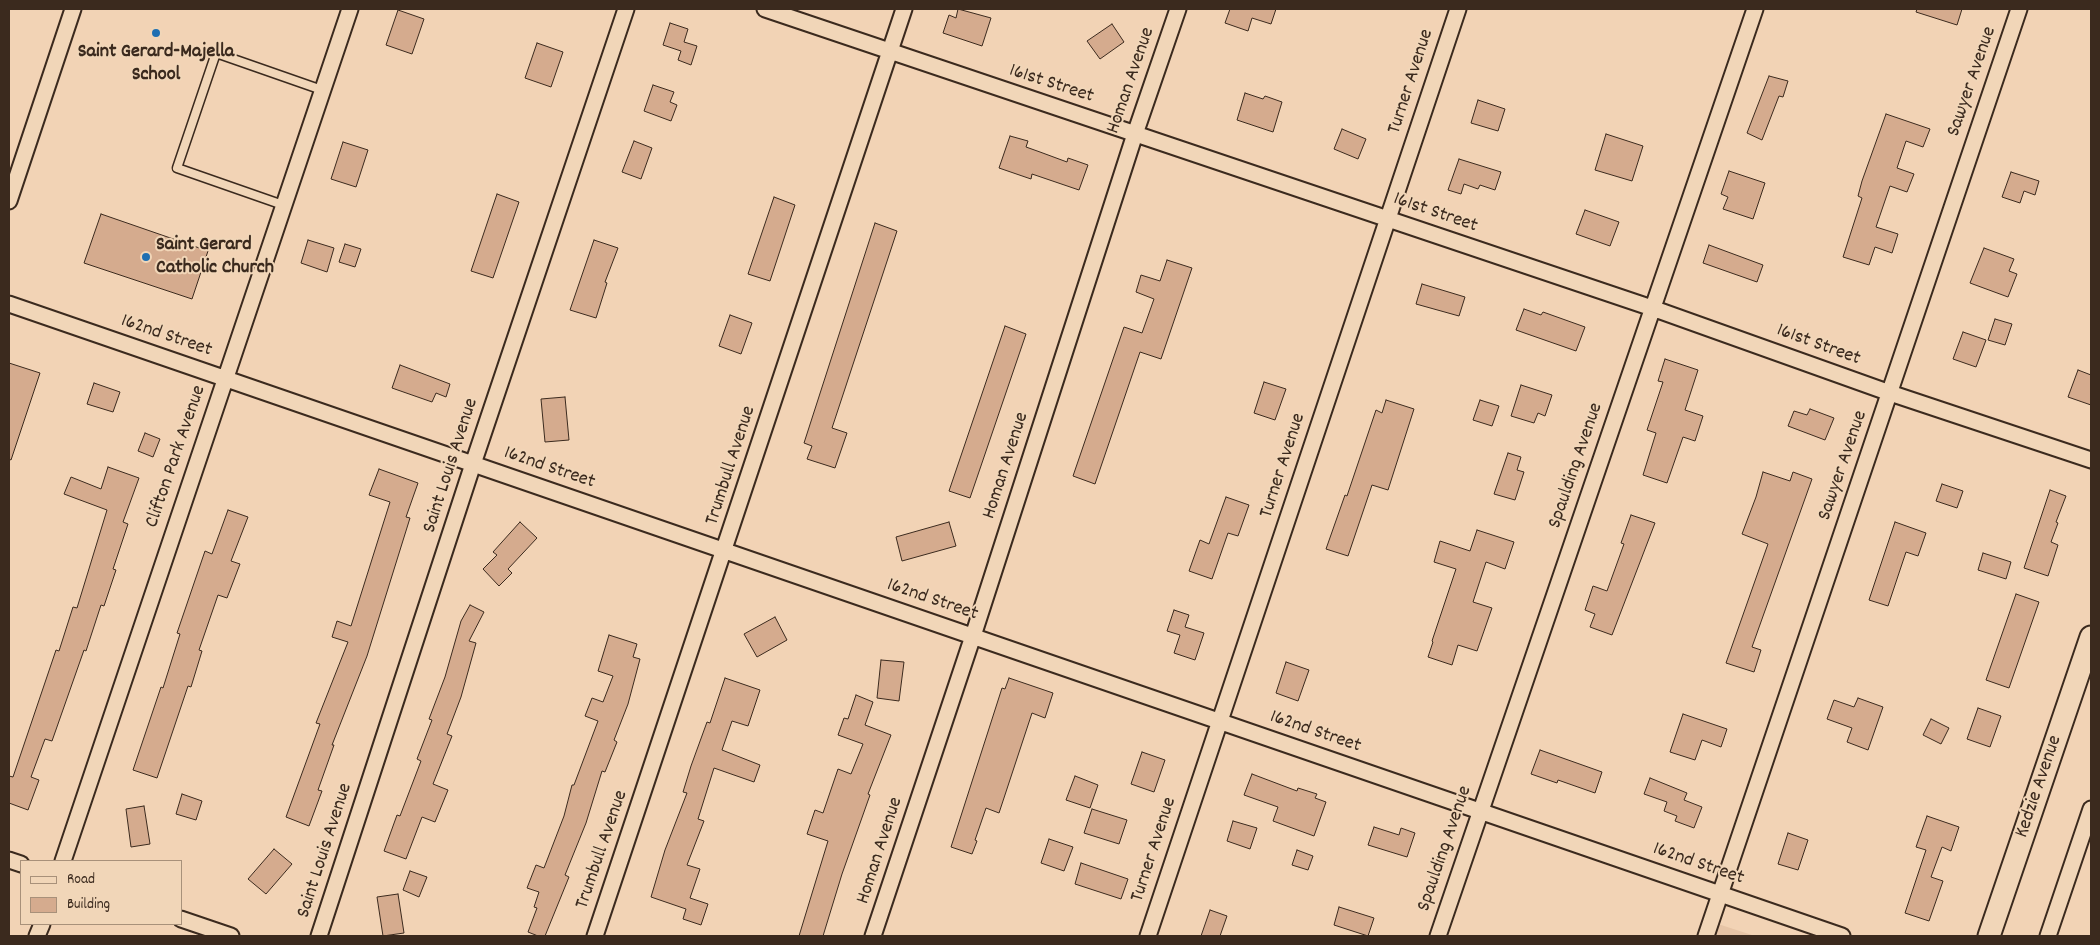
<!DOCTYPE html>
<html>
<head>
<meta charset="utf-8">
<style>
  body { margin:0 }
  #map { position:relative; width:2100px; height:945px; overflow:hidden; background:#f2d3b5; font-family:Dekko,sans-serif }
  canvas { display:block }
  .frame { position:absolute; inset:0; border:10px solid #3b2a1e; pointer-events:none }
  .legend { position:absolute; left:20px; top:860px; width:162px; height:65px; box-sizing:border-box; background:#f1d6b8; border:1px solid #a8917a; margin:0; padding:6px 9px; list-style:none; font-size:15px; color:#3b2a1e }
  .legend li { display:flex; align-items:center; gap:10px; height:25px }
  .legend b { width:25px; border:1px solid #a8917a }
</style>
</head>
<body>
<div id="map">
<canvas width="2100" height="945"></canvas>
<div class="frame"></div>
<ul class="legend">
<li><b style="height:6px;background:#f1d6b8"></b>Road</li>
<li><b style="height:14px;background:#d5ab8e"></b>Building</li>
</ul>
</div>
<script>
const ctx = document.querySelector('canvas').getContext('2d');
ctx.lineJoin = 'round';
function fillPath(path, color) {
  ctx.fillStyle = color;
  ctx.fill(path, 'evenodd');
}
function shape(rows) {
  const path = new Path2D();
  for (const r of rows) {
    path.moveTo(r[0], r[1]);
    for (let i = 2; i < r.length; i += 2) path.lineTo(r[i], r[i + 1]);
  }
  return path;
}
function stroke(path, color, width, dash) {
  ctx.strokeStyle = color;
  ctx.lineWidth = width;
  ctx.lineCap = dash ? 'butt' : 'round';
  ctx.setLineDash(dash || []);
  ctx.stroke(path);
}
function label(font, color, halo, rows, align = 'center') {
  ctx.font = font + ' Dekko,sans-serif';
  ctx.lineWidth = 4;
  ctx.setLineDash([]);
  ctx.textBaseline = 'middle';
  ctx.strokeStyle = halo;
  ctx.fillStyle = color;
  for (const [text, x, y, turn = 0] of rows) {
    ctx.save();
    ctx.translate(x, y);
    ctx.rotate((+turn || 0) * Math.PI / 180);
    ctx.textAlign = isNaN(turn) ? turn : align;
    if (halo) ctx.strokeText(text, 0, 0);
    ctx.fillText(text, 0, 0);
    ctx.restore();
  }
}
fillPath(shape([
  [1718,924,1755,936,1713,936]
]), '#e6c4a6');
const building = shape([
  [958,9,991,18,982,46,943,33,949,15,956,18,958,9],
  [1230,9,1276,9,1271,24,1252,18,1248,31,1225,23,1230,9],
  [1917,9,1962,9,1957,25,1916,12,1917,9],
  [398,10,424,19,412,54,386,45,398,10],
  [670,23,688,29,684,42,697,46,691,65,678,60,681,51,663,45,670,23],
  [1112,24,1124,42,1100,59,1087,41,1112,24],
  [537,43,563,52,551,87,525,78,537,43],
  [1769,76,1788,81,1783,97,1779,96,1762,140,1747,133,1769,76],
  [653,85,674,92,670,102,677,105,671,121,644,111,653,85],
  [1245,93,1263,99,1265,96,1282,102,1273,132,1237,120,1245,93],
  [1478,100,1505,109,1498,131,1471,123,1478,100],
  [1886,114,1930,129,1923,147,1906,141,1897,168,1914,174,1907,192,1890,186,1876,227,1898,234,1892,253,1875,247,1869,265,1843,257,1862,198,1858,196,1862,181,1886,114],
  [1342,129,1366,139,1358,159,1334,149,1342,129],
  [1606,134,1643,146,1632,181,1595,170,1606,134],
  [1010,136,1028,141,1026,147,1040,152,1067,162,1068,158,1088,165,1079,190,1032,174,1031,179,999,168,1010,136],
  [634,141,652,148,641,179,622,172,634,141],
  [343,142,368,150,356,187,331,179,343,142],
  [1459,159,1501,172,1495,190,1480,185,1478,189,1464,184,1461,194,1448,190,1459,159],
  [1729,171,1765,183,1753,219,1723,209,1728,197,1721,194,1729,171],
  [2011,172,2039,181,2035,195,2024,191,2020,203,2002,197,2011,172],
  [497,194,519,202,493,278,471,271,497,194],
  [774,197,795,205,770,281,748,274,774,197],
  [1585,210,1619,222,1610,246,1576,234,1585,210],
  [101,214,208,251,192,299,84,263,101,214],
  [875,223,897,231,832,428,847,433,835,468,807,459,812,446,804,443,875,223],
  [308,240,334,248,327,272,301,263,308,240],
  [594,240,618,248,605,282,607,283,596,318,570,310,594,240],
  [345,244,361,249,355,267,339,262,345,244],
  [1709,245,1763,265,1757,282,1703,263,1709,245],
  [1984,248,2014,259,2009,271,2017,274,2008,297,1970,283,1984,248],
  [1167,260,1192,268,1161,359,1140,352,1095,484,1073,476,1124,327,1142,333,1154,299,1136,292,1141,275,1160,281,1167,260],
  [1422,284,1465,297,1459,316,1416,304,1422,284],
  [1524,309,1541,315,1543,312,1585,327,1576,351,1516,330,1524,309],
  [730,315,752,323,741,354,719,346,730,315],
  [1995,319,2012,324,2005,345,1988,340,1995,319],
  [1005,326,1026,334,970,498,949,491,1005,326],
  [1963,332,1986,340,1976,367,1953,359,1963,332],
  [1665,359,1698,370,1685,410,1703,416,1695,441,1683,437,1667,483,1643,475,1656,433,1647,430,1663,382,1658,381,1665,359],
  [9,363,40,373,11,460,9,459,9,363],
  [400,365,450,384,446,397,436,393,432,402,392,388,400,365],
  [2078,370,2091,375,2091,405,2068,397,2078,370],
  [1264,382,1286,389,1275,420,1254,413,1264,382],
  [94,383,120,392,113,412,87,404,94,383],
  [1521,385,1552,395,1545,416,1538,413,1534,423,1511,416,1521,385],
  [565,397,569,440,545,442,541,399,565,397],
  [1386,400,1414,409,1388,490,1372,485,1348,556,1326,549,1345,495,1347,496,1376,410,1382,413,1386,400],
  [1480,400,1499,406,1492,426,1473,420,1480,400],
  [1810,409,1834,418,1825,440,1788,426,1794,411,1807,415,1810,409],
  [145,433,160,439,153,457,138,451,145,433],
  [1508,453,1521,457,1517,470,1524,472,1515,500,1494,494,1508,453],
  [108,467,139,478,123,522,128,524,113,569,116,570,104,606,101,605,86,651,84,650,52,741,45,739,31,777,39,780,28,810,9,803,9,776,13,777,56,650,59,651,73,607,77,608,107,510,64,494,71,477,101,489,108,467],
  [379,469,418,483,406,517,410,518,367,656,332,745,334,745,318,790,322,791,309,826,286,817,320,724,316,723,348,642,332,637,337,621,351,626,390,502,369,495,379,469],
  [1763,472,1790,481,1793,472,1812,479,1752,647,1761,650,1754,672,1726,663,1768,544,1742,534,1756,497,1763,472],
  [1942,484,1963,491,1957,508,1936,501,1942,484],
  [2050,490,2066,496,2056,522,2058,523,2051,542,2058,545,2048,576,2024,568,2050,490],
  [1226,497,1249,505,1238,536,1228,533,1212,579,1189,571,1200,540,1209,544,1226,497],
  [228,510,248,517,231,561,240,564,227,598,218,595,199,650,202,651,191,687,188,686,157,778,133,770,161,687,163,688,180,634,177,633,205,551,212,554,228,510],
  [1631,515,1655,523,1612,635,1590,627,1595,614,1585,610,1593,586,1607,591,1624,544,1621,543,1631,515],
  [520,522,537,538,508,569,512,573,499,586,483,569,497,555,493,552,520,522],
  [949,522,956,546,902,561,896,537,949,522],
  [1895,522,1926,533,1918,556,1906,552,1888,606,1869,600,1895,522],
  [1477,530,1514,542,1505,569,1486,562,1473,602,1492,608,1477,651,1458,645,1452,665,1428,657,1433,642,1432,641,1456,569,1434,562,1440,541,1470,551,1477,530],
  [1983,553,2011,562,2006,579,1978,570,1983,553],
  [2016,594,2039,602,2009,688,1986,680,2016,594],
  [470,605,484,612,469,641,476,643,461,697,447,734,452,736,433,784,448,790,435,822,422,817,406,859,384,851,397,815,400,816,421,761,417,759,432,720,429,719,445,677,461,621,470,605],
  [1174,610,1189,615,1185,627,1204,633,1195,660,1174,653,1180,635,1167,631,1174,610],
  [775,617,787,640,757,657,744,634,775,617],
  [609,635,637,644,633,657,640,659,628,704,614,740,617,742,605,772,602,771,586,823,565,875,569,877,545,936,538,936,528,932,537,908,534,907,539,892,527,888,536,865,544,868,564,816,572,785,574,785,598,721,585,716,592,698,603,702,613,676,598,671,609,635],
  [881,660,904,662,899,701,877,698,881,660],
  [1286,662,1309,670,1298,701,1276,693,1286,662],
  [725,678,760,690,748,726,732,721,722,750,760,765,754,782,714,768,698,819,704,821,687,865,700,869,690,898,708,904,701,925,683,919,686,909,651,897,665,850,687,793,683,792,691,766,707,722,710,723,725,678],
  [1009,678,1053,693,1045,718,1032,713,999,813,986,808,975,840,977,841,972,854,951,847,1002,688,1005,689,1009,678],
  [856,695,873,702,865,725,891,735,868,794,870,795,842,874,823,936,799,936,828,841,807,834,815,810,823,813,838,769,851,774,863,744,838,735,844,718,848,719,856,695],
  [1858,698,1883,707,1868,750,1847,742,1852,728,1827,719,1834,700,1854,707,1858,698],
  [1978,708,2001,716,1990,747,1967,739,1978,708],
  [1683,714,1727,729,1721,747,1702,740,1695,760,1670,752,1683,714],
  [1931,719,1949,728,1941,744,1923,735,1931,719],
  [1540,750,1602,772,1595,793,1558,780,1557,783,1531,774,1540,750],
  [1142,752,1165,760,1154,792,1131,784,1142,752],
  [1252,774,1297,791,1298,788,1317,794,1315,798,1326,802,1314,836,1273,821,1278,807,1244,795,1252,774],
  [1075,776,1098,785,1090,808,1066,800,1075,776],
  [1650,778,1687,793,1684,800,1702,807,1694,828,1675,821,1677,816,1664,811,1667,802,1644,794,1650,778],
  [182,794,202,801,196,820,176,814,182,794],
  [144,806,150,844,131,847,126,809,144,806],
  [1092,809,1127,820,1119,844,1084,833,1092,809],
  [1927,816,1959,827,1951,851,1942,847,1931,877,1943,881,1929,921,1905,913,1926,850,1916,847,1927,816],
  [1233,821,1257,828,1250,849,1227,841,1233,821],
  [1374,827,1399,835,1401,828,1415,833,1407,857,1368,845,1374,827],
  [1788,833,1808,840,1798,870,1778,864,1788,833],
  [1049,839,1073,847,1064,871,1041,863,1049,839],
  [274,849,292,864,266,894,248,879,274,849],
  [1297,850,1313,856,1308,870,1292,865,1297,850],
  [1081,863,1128,879,1121,899,1075,884,1081,863],
  [410,871,427,877,419,897,403,890,410,871],
  [398,894,404,933,383,936,377,897,398,894],
  [1339,907,1374,918,1368,936,1334,925,1339,907],
  [1210,910,1227,916,1220,936,1201,936,1210,910]
]);
fillPath(building, '#d5ab8e');
stroke(building, '#3b2a1e', 1);
const service = shape([
  [283,205,177,168,216,53,322,90]
]);
const minor = shape([
  [765,9,1652,308,1890,393,2091,460],
  [9,201,73,9],
  [9,304,1842,936],
  [9,860,21,864],
  [63,861,350,9],
  [181,919,231,936],
  [37,936,42,924],
  [319,936,473,464,626,9],
  [595,936,904,9],
  [873,936,973,636,1135,134,1178,9],
  [1148,936,1458,9],
  [1438,936,1755,9],
  [1706,936,2019,9],
  [2048,936,2091,809]
]);
const secondary = shape([
  [1989,936,2091,637]
]);
stroke(service, '#3b2a1e', 11);
stroke(minor, '#3b2a1e', 19);
stroke(secondary, '#3b2a1e', 25);
stroke(service, '#f1d6b8', 8);
stroke(minor, '#f1d6b8', 15);
stroke(secondary, '#f1d6b8', 21);
for (const [x, y, r, color] of [
  [156,33,5,"#1f6fb2"],
  [146,257,5,"#1f6fb2"]
]) {
  const dot = new Path2D();
  dot.arc(x, y, r, 0, 2 * Math.PI);
  ctx.fillStyle = color;
  ctx.fill(dot);
  stroke(dot, '#f1d6b8', 2);
}
label('bold 20px', '#3b2a1e', '#f1d6b8', [
  ["Saint Gerard-Majella",156,53],
  ["School",156,76],
  ["Saint Gerard",156,246,"left"],
  ["Catholic Church",156,269,"left"]
]);
label('20px', '#3b2a1e', '#f1d6b8', [
  ["Homan Avenue",1132,81,-71],
  ["Turner Avenue",1412,82,-72],
  ["Sawyer Avenue",1973,82,-71],
  ["161st Street",1051,85,18],
  ["161st Street",1435,214,19],
  ["162nd Street",166,337,19],
  ["161st Street",1818,346,20],
  ["Clifton Park Avenue",177,457,-71],
  ["Saint Louis Avenue",452,466,-72],
  ["Trumbull Avenue",732,466,-72],
  ["Homan Avenue",1007,466,-72],
  ["Turner Avenue",1284,466,-72],
  ["Spaulding Avenue",1577,466,-71],
  ["Sawyer Avenue",1844,466,-71],
  ["162nd Street",549,469,19],
  ["162nd Street",932,601,19],
  ["162nd Street",1315,733,19],
  ["Kedzie Avenue",2040,787,-71],
  ["Spaulding Avenue",1446,849,-71],
  ["Trumbull Avenue",603,850,-71],
  ["Turner Avenue",1155,850,-72],
  ["Saint Louis Avenue",326,851,-72],
  ["Homan Avenue",881,851,-72],
  ["162nd Street",1698,865,19]
]);
</script>
</body>
</html>
